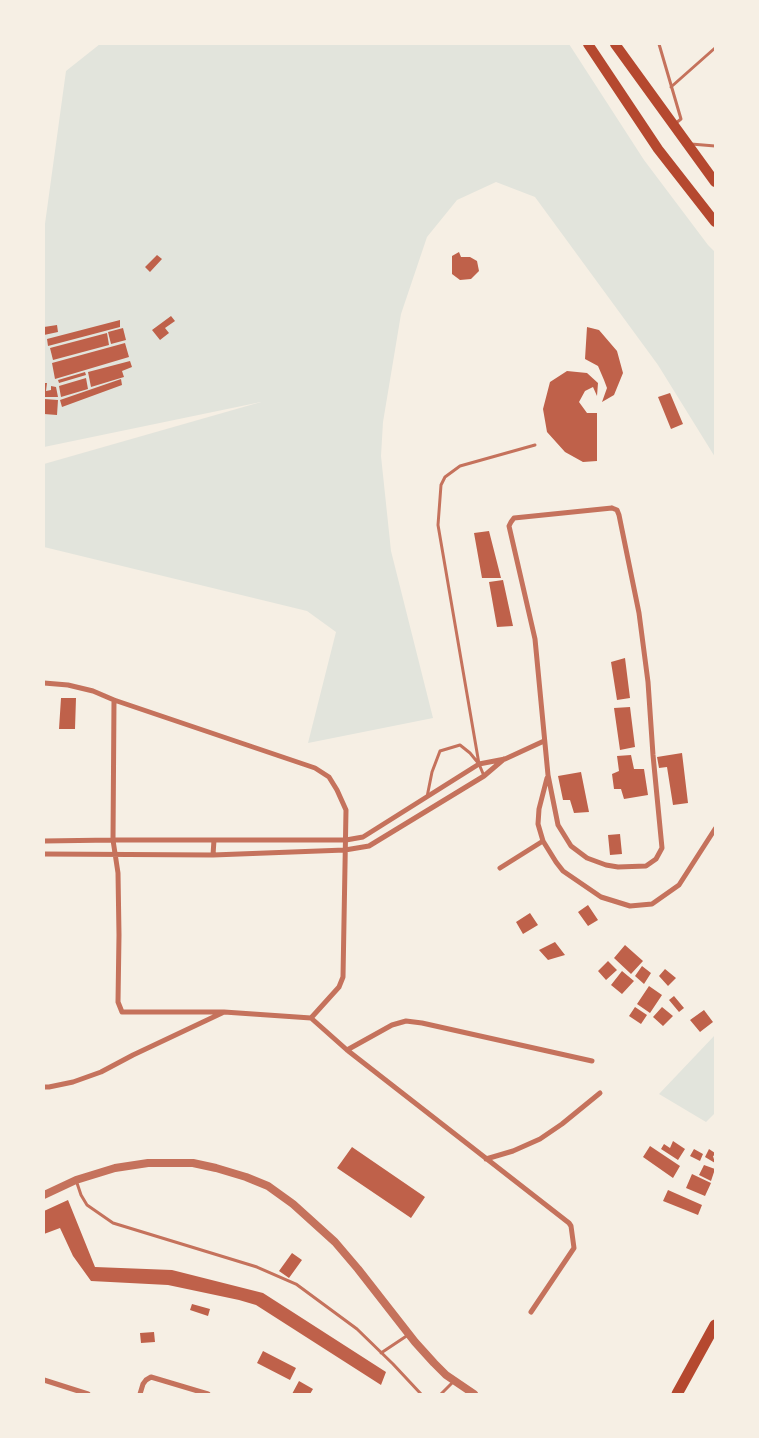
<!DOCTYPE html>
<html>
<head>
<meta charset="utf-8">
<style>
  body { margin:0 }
  #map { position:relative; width:759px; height:1438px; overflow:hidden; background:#f6efe4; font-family:"Varela Round",sans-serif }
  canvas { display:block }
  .frame { position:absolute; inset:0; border:45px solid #f6efe4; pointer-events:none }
</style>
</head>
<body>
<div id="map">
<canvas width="759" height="1438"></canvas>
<div class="frame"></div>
</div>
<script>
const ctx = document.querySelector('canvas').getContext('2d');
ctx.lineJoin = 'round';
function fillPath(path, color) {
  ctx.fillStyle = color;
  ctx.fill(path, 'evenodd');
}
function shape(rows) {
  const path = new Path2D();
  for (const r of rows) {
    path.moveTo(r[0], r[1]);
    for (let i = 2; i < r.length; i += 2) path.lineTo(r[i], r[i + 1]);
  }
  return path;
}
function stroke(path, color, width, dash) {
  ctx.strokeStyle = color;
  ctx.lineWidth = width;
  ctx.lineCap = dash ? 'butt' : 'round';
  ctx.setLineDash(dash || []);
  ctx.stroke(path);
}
fillPath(shape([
  [100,44,569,44,644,160,708,245,715,252,715,457,658,365,535,197,496,182,457,200,427,237,401,314,383,422,381,456,391,551,433,718,308,743,336,632,307,611,44,547,44,464,261,402,44,447,44,231,66,71],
  [715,1035,715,1113,706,1122,659,1094]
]), '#e2e4dc');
fillPath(shape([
  [459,252,461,257,470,257,477,261,479,271,471,279,460,280,452,274,452,256],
  [157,255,162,259,150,272,145,267],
  [171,316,175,321,165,328,169,333,160,340,152,330],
  [120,320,120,327,48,346,47,339],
  [57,325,58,332,44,335,44,327],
  [587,327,599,330,617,351,623,373,614,395,602,402,607,388,604,380,598,366,585,359],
  [123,328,126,340,111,344,108,332],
  [107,333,109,345,53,360,50,348],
  [125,343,129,357,55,379,52,363],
  [130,361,132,367,122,371,124,377,91,387,88,372],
  [567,371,587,373,598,383,597,396,593,387,585,391,579,402,587,413,597,413,597,461,583,462,565,452,547,432,543,409,550,382],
  [85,372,86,375,59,383,58,380],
  [86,378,88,389,61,397,59,386],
  [121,379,122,385,62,407,60,400],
  [44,383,47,383,46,391,51,390,51,386,56,387,58,397,44,397],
  [670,393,683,424,671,429,658,397],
  [44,399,58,400,57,415,44,414],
  [489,531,501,578,482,578,474,533],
  [503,580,513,626,497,627,489,582],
  [625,658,630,698,617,700,611,662],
  [61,698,76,698,75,729,59,729],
  [630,707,635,747,620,750,614,708],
  [682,753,688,803,673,805,667,767,659,768,657,757],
  [631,755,634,769,644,769,648,795,624,799,621,789,614,789,612,774,619,771,617,756],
  [581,772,589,812,574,813,570,800,563,800,558,776],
  [620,834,622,854,610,855,608,835],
  [588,905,598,920,588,926,578,912],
  [530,913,538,925,523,934,516,922],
  [555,942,565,955,548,960,539,950],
  [625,945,643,961,631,974,614,958],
  [608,961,617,970,606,980,598,971],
  [642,966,651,973,644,984,635,976],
  [665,969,676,978,668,986,659,976],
  [622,971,634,981,622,994,611,985],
  [649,986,662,995,650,1013,637,1004],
  [674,996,684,1008,679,1012,669,1000],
  [635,1007,647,1015,641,1024,629,1016],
  [662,1007,673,1016,663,1026,653,1017],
  [704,1010,713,1022,700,1032,690,1020],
  [673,1141,685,1149,678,1160,661,1149,664,1144,670,1148],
  [650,1146,680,1166,673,1178,643,1157],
  [352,1147,425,1197,411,1218,337,1168],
  [694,1149,703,1154,700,1161,690,1156],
  [709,1149,715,1153,715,1155,713,1156,715,1163,705,1157],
  [704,1165,715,1169,711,1181,699,1175],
  [692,1174,711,1183,705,1196,686,1188],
  [668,1190,702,1205,698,1215,663,1201],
  [68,1200,95,1267,172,1270,263,1293,386,1372,381,1385,256,1305,239,1300,168,1285,91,1281,73,1256,60,1228,44,1234,44,1211],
  [292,1253,302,1260,289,1278,279,1271],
  [192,1304,210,1309,208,1316,190,1310],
  [154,1332,155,1342,141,1343,140,1333],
  [263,1351,296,1368,290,1380,257,1363],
  [299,1381,313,1389,310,1394,292,1394]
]), '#bf614a');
stroke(shape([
  [659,44,681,119,676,123],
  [671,87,715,48],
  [691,144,715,146],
  [484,776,479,764,438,525,441,485,445,477,460,466,535,445],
  [427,797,432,772,440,751,460,745,470,753,479,764],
  [76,1180,81,1195,87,1205,113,1223,257,1267,296,1284,357,1329,393,1364,421,1394],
  [381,1353,408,1335],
  [441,1394,454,1381]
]), '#c5725c', 3);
stroke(shape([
  [612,508,617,510,619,515,639,613,648,682,653,755,662,848,656,859,646,866,618,867,606,865,587,858,571,846,558,825,548,775,535,639,509,526,511,522,514,518,612,508],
  [44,683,68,685,93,691,114,700,315,768,329,777,337,790,346,810,343,977,339,987,311,1018],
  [114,700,113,840,118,873,119,935,118,1002,122,1012,224,1012,311,1018,347,1050,569,1223,571,1226,574,1248,531,1312],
  [547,778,539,809,538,824,543,841,556,862,563,871,601,897,630,906,652,904,679,885,715,829],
  [44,841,113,840,346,840,363,837,479,764,505,759,544,741],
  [44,854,213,855,345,850,369,846,484,776,504,759],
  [213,855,214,840],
  [500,868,543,841],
  [347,1050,392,1025,406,1021,422,1023,592,1061],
  [44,1087,49,1087,73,1082,101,1072,133,1055,222,1013],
  [486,1159,513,1151,540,1139,562,1124,600,1093],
  [44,1380,88,1394],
  [140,1394,143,1384,146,1380,151,1377,208,1394]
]), '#c5725c', 5);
stroke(shape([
  [44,1195,76,1180,115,1168,148,1163,193,1163,216,1168,246,1177,268,1186,293,1204,335,1242,358,1269,415,1342,434,1363,446,1375,474,1394]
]), '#c5725c', 8);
stroke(shape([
  [588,44,658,149,715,222],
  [615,44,715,182]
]), '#b5482f', 10);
stroke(shape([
  [677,1394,715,1325]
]), '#b5482f', 11);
</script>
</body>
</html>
